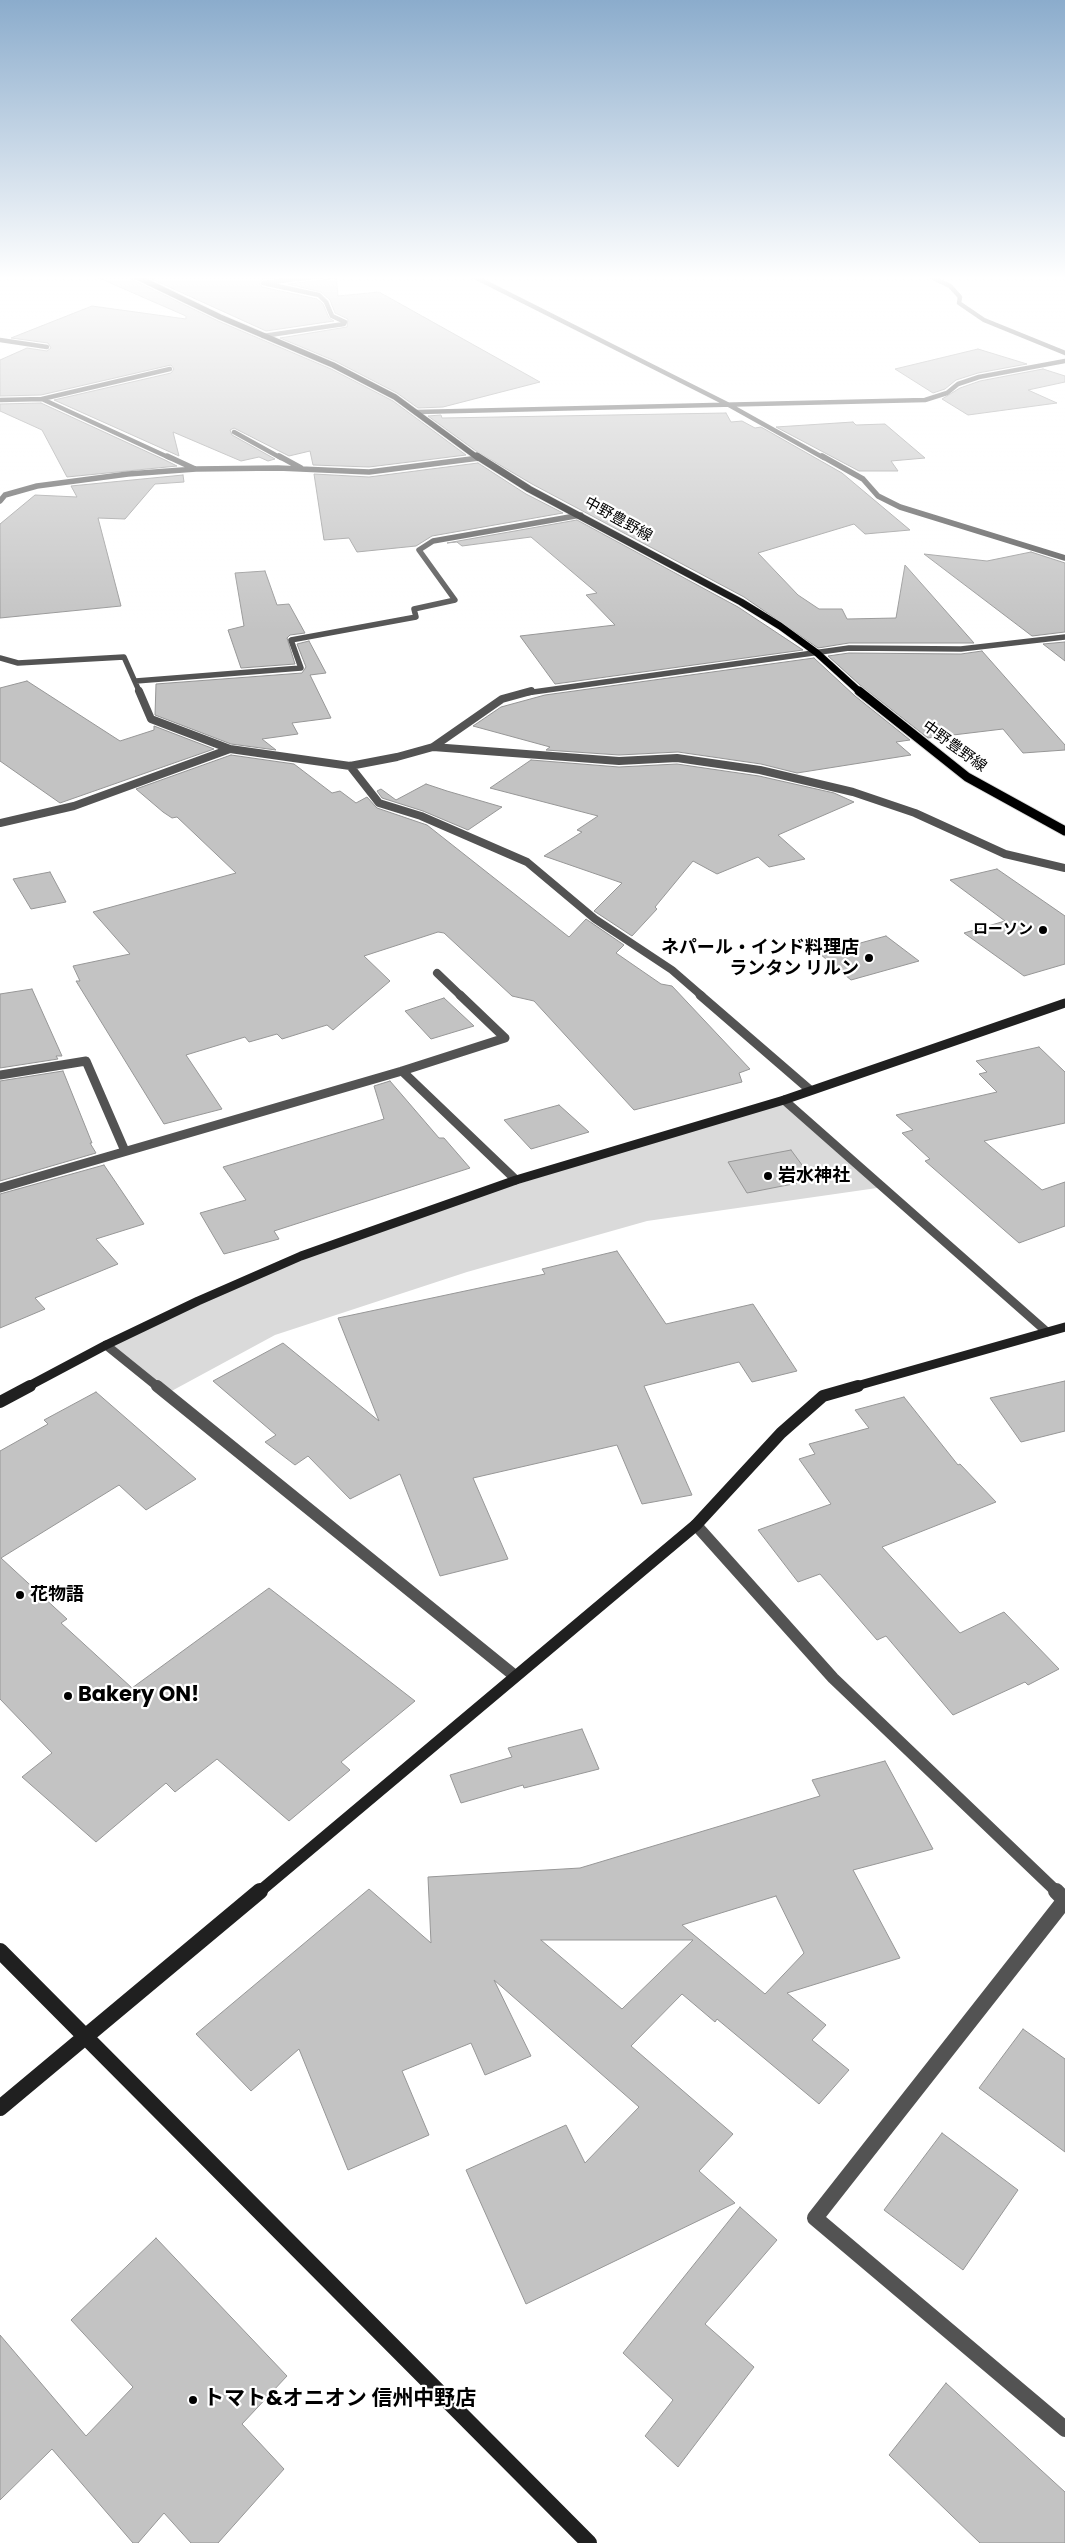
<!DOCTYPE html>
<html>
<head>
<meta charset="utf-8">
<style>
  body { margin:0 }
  canvas { display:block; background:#fff }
</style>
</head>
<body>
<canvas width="1065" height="2543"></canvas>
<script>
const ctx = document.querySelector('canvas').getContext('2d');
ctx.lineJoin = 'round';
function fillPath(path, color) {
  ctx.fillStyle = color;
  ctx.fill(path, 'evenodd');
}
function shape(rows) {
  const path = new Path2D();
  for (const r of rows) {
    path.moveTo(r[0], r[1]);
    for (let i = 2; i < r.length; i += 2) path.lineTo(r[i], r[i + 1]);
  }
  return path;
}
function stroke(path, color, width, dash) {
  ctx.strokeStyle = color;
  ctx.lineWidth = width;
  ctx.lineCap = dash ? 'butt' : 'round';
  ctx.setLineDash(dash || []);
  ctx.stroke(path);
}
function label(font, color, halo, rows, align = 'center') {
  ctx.font = font + ' Poppins,"Noto Sans JP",sans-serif';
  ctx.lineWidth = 4.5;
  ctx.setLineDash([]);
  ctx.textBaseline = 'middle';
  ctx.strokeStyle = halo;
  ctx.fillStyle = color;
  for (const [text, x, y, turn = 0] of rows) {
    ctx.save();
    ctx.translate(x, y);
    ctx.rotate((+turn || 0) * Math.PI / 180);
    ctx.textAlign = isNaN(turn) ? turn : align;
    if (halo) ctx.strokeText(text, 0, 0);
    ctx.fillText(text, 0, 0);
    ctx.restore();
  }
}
fillPath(shape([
  [784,1100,884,1187,647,1221,467,1272,275,1335,166,1394,106,1345,198,1301,404,1220]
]), '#dadada');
const building = shape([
  [92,275,128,275,131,279,218,321,331,369,393,401,466,455,369,467,313,465,310,451,289,456,234,428,230,430,232,435,275,459,268,461,259,457,241,461,173,432,179,456,54,400,171,373,174,369,171,365,41,395,0,396,0,360,27,348,47,351,51,348,48,343,11,338,92,306,186,319,186,316,92,275],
  [143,275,299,275,263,279,259,283,262,287,317,299,323,304,329,318,334,321,266,331,143,275],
  [336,275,338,296,379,292,540,382,443,407,418,408,397,393,335,361,280,338,347,327,348,319,335,313,330,300,321,292,288,284,331,279,336,275],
  [978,349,1027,364,978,373,956,380,945,389,933,393,895,369,978,349],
  [1043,369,1065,376,1065,382,1028,390,1057,403,968,415,942,399,960,388,980,381,1043,369],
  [41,403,165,460,177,466,67,477,42,430,0,411,0,404,41,403],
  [726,413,731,422,742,421,755,428,761,427,842,473,910,530,865,534,854,524,758,553,798,595,819,609,842,609,847,619,896,618,905,565,974,643,849,643,818,648,744,597,532,484,476,451,428,416,441,415,442,418,726,413],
  [853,422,856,425,885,424,925,458,891,461,898,471,859,471,776,427,853,422],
  [478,463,526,494,563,513,432,536,416,546,357,552,349,538,324,540,314,474,369,477,478,463],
  [183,475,184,482,155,484,125,519,98,518,121,606,0,618,0,524,35,495,77,497,71,486,183,475],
  [577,520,738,607,803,650,555,684,520,636,615,625,586,595,597,593,531,537,462,546,457,542,447,543,577,520],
  [1031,552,1065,563,1065,632,1032,636,924,554,987,561,1031,552],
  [265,571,277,605,289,604,305,633,290,635,287,638,295,664,241,668,228,630,244,626,235,573,265,571],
  [309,641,326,673,310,675,331,718,292,723,298,734,262,739,276,750,231,744,155,715,156,684,302,673,306,667,297,644,309,641],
  [1065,642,1065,661,1043,644,1065,642],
  [982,651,1065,745,1065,750,1023,753,1003,729,928,738,860,685,828,656,849,653,961,654,982,651],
  [814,658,855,696,910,740,896,742,911,755,797,773,761,764,678,752,619,755,546,750,550,747,473,726,501,707,545,695,814,658],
  [27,681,120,741,154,730,154,726,214,749,60,803,0,761,0,688,27,681],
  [231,755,294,764,332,793,340,791,356,803,367,797,377,808,427,825,569,937,586,919,624,945,616,953,661,984,672,986,750,1069,739,1073,742,1082,634,1110,534,1001,512,996,444,933,438,932,364,956,390,981,333,1030,327,1025,282,1039,277,1034,249,1042,245,1037,186,1055,222,1109,164,1124,76,981,80,981,73,966,130,954,93,912,236,873,177,817,172,818,163,812,136,789,231,755],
  [531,760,619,767,677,764,759,776,834,793,854,802,778,835,805,859,769,867,758,857,717,874,693,861,655,907,657,909,632,936,594,911,622,883,544,856,582,832,577,830,598,816,490,788,531,760],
  [426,784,447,791,502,807,468,830,423,811,382,798,377,791,381,789,396,800,426,784],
  [997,869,1065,916,1065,964,1024,976,964,933,1005,921,950,880,997,869],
  [50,872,66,902,31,909,13,879,50,872],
  [886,936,919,961,851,980,820,954,886,936],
  [32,989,62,1056,56,1056,58,1059,0,1068,0,994,32,989],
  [444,998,474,1026,431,1039,405,1011,444,998],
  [1039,1047,1065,1072,1065,1123,984,1141,1042,1190,1065,1182,1065,1226,1019,1243,925,1161,930,1159,902,1133,913,1130,896,1115,997,1092,979,1074,987,1072,976,1061,1039,1047],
  [63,1071,92,1143,90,1143,96,1153,0,1181,0,1081,63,1071],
  [390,1081,439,1138,444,1138,470,1168,274,1231,279,1239,224,1254,200,1213,246,1200,223,1167,384,1119,374,1086,390,1081],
  [559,1105,589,1132,531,1149,504,1120,559,1105],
  [791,1150,813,1180,747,1193,728,1162,791,1150],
  [104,1165,144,1224,96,1239,118,1264,35,1298,45,1309,0,1328,0,1194,104,1165],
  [617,1251,666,1324,753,1304,797,1371,752,1382,739,1362,644,1386,692,1495,642,1504,617,1445,473,1478,508,1559,440,1576,400,1474,350,1499,308,1456,295,1465,265,1442,276,1435,213,1381,283,1343,379,1421,338,1318,545,1274,542,1269,617,1251],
  [1065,1381,1065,1431,1021,1442,990,1398,1065,1381],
  [96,1392,196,1479,146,1510,119,1485,1,1558,67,1619,61,1623,132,1688,269,1588,415,1701,341,1762,350,1770,289,1821,217,1759,175,1792,166,1783,96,1842,22,1777,52,1753,0,1699,0,1451,48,1424,44,1420,96,1392],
  [904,1397,958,1465,960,1464,996,1502,882,1547,960,1633,1004,1612,1059,1669,1028,1685,1025,1682,953,1715,886,1636,877,1640,820,1574,798,1582,758,1530,831,1504,799,1459,815,1454,809,1444,869,1428,855,1410,904,1397],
  [582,1729,599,1769,524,1788,523,1785,461,1803,450,1775,512,1757,508,1748,582,1729],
  [885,1761,933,1849,853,1870,900,1958,787,1993,826,2025,812,2040,849,2070,819,2104,717,2019,715,2022,682,1994,631,2046,733,2134,699,2171,735,2203,526,2304,466,2170,566,2125,585,2163,639,2107,494,1980,531,2056,485,2075,471,2043,402,2071,429,2135,348,2170,299,2049,251,2091,196,2034,369,1889,431,1943,428,1877,580,1868,820,1796,812,1780,885,1761],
  [776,1896,804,1953,765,1994,682,1925,776,1896],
  [541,1940,693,1940,622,2009,541,1940],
  [1023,2029,1065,2059,1065,2152,979,2088,1023,2029],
  [942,2133,1018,2190,963,2270,884,2210,942,2133],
  [740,2207,777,2240,705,2324,754,2367,678,2467,645,2436,673,2400,623,2353,740,2207],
  [156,2238,287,2376,242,2424,284,2469,218,2543,191,2543,164,2513,138,2543,133,2543,52,2449,0,2500,0,2335,86,2436,133,2387,71,2320,156,2238],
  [946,2383,1065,2492,1065,2543,980,2543,889,2455,946,2383]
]);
fillPath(building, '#c3c3c3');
stroke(building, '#979797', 1);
const primaryFar2 = shape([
  [133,275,220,317,333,365,395,397,478,458]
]);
const primaryFar1 = shape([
  [477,456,529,489,741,602,780,626,817,653,861,693]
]);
const primary = shape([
  [859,691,967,777,1065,831]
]);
stroke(primaryFar2, '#dbdbdb', 7);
stroke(primaryFar1, '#dbdbdb', 8);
stroke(primary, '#dbdbdb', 11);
stroke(shape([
  [471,275,729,405,824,458],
  [927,275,950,286,960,297,959,303,984,320,1065,353],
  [263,336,344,324,345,322,332,316,326,302,319,295,263,283,331,275],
  [0,340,47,347],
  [42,399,170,369],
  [0,400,42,399,170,458],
  [417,412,925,400,947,393,958,384,979,377,1065,361],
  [234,432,281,458]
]), '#535353', 4.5);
stroke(shape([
  [167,456,195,469],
  [279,456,301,468],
  [822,456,863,479,878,496,900,507,1065,558],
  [0,501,5,495,37,486,128,474,196,469,278,468,369,472,479,458],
  [0,658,18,663,124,657,140,693],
  [136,681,301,668,291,640,416,617,414,609,455,600,419,550,433,541,581,515],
  [526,693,849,648,961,649,1065,637]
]), '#535353', 5.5);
stroke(shape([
  [139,691,151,719,230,749],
  [433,747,619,761,677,758,760,770,853,792,915,813,1005,854,1065,868],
  [350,766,379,803,421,816,527,862,595,919,672,970,702,996],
  [0,823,74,806,230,749,350,766,397,757,433,747,502,699,531,691],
  [437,973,461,996]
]), '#535353', 8);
stroke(shape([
  [700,995,810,1090],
  [402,1071,516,1180],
  [0,1075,86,1061,125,1151],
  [784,1100,1047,1332],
  [0,1188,402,1071,505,1038,460,995],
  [106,1345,158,1387]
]), '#535353', 9);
stroke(shape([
  [157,1386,515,1676],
  [696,1525,833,1678,1057,1892]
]), '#535353', 12);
stroke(shape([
  [1056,1891,1065,1900],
  [1065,1900,815,2218,1065,2429]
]), '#535353', 16);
stroke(shape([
  [27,1387,106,1345,198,1301,301,1256,516,1180,784,1100,1065,1003],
  [853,1387,1065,1327]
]), '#202020', 9);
stroke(shape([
  [0,1402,30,1386],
  [259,1892,696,1525,781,1433,823,1396,858,1386]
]), '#202020', 12);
stroke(shape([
  [0,1951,589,2543],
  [0,2108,260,1891]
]), '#202020', 16);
stroke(primaryFar2, '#000', 5.5);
stroke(primaryFar1, '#000', 7);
stroke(primary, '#000', 9);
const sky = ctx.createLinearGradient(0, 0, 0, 631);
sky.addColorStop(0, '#8baccc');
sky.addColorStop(0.44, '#fff');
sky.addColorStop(1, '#ffffff00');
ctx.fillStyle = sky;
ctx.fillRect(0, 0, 1065, 631);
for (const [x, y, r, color] of [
  [1043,930,5,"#000"],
  [869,958,5,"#000"],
  [768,1176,5,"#000"],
  [20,1595,5,"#000"],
  [68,1696,5,"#000"],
  [193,2400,5,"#000"]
]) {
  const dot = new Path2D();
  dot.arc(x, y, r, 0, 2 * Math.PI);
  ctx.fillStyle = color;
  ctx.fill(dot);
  stroke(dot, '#fff', 2);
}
label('15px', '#000', '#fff', [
  ["中野豊野線",618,520,29],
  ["中野豊野線",954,747,36]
]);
label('bold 15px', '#000', '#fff', [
  ["ローソン",1033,930]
], 'right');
label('bold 18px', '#000', '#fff', [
  ["ネパール・インド料理店",859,948,"right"],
  ["ランタン リルン",859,969,"right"],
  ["岩水神社",778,1176],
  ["花物語",30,1595]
], 'left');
label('bold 21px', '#000', '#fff', [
  ["Bakery ON!",78,1696],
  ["トマト&オニオン 信州中野店",203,2400]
], 'left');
</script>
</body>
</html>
